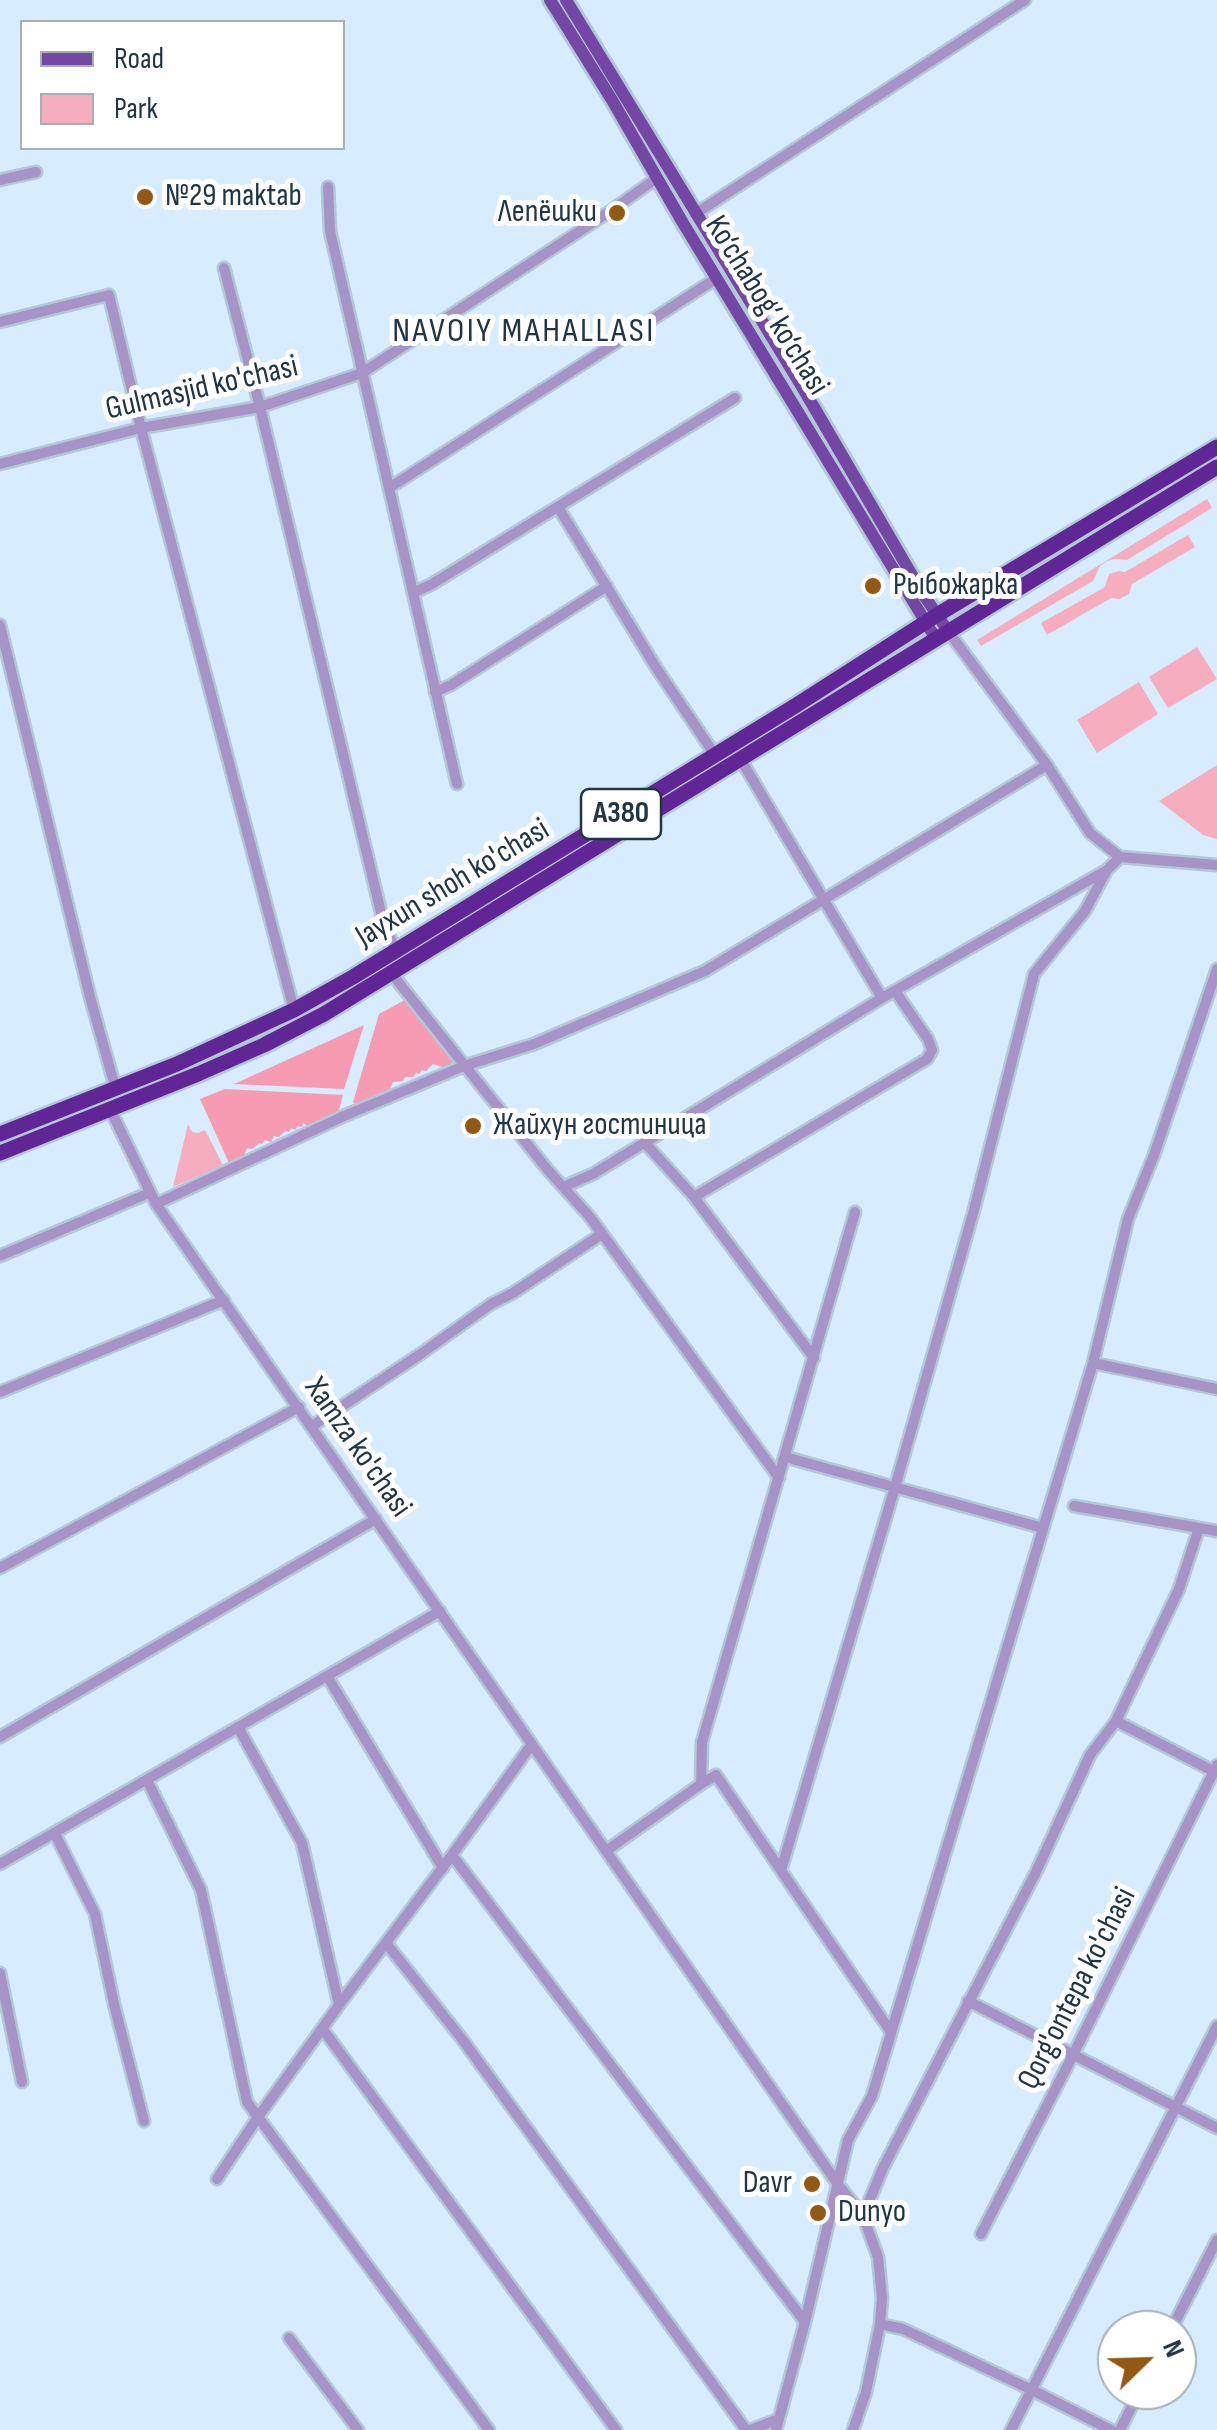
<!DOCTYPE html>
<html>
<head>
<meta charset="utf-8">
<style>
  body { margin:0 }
  #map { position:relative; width:1217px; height:2430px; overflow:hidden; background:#d7ecfe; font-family:"Sofia Sans Condensed",sans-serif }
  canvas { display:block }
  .legend { position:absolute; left:20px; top:20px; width:325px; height:130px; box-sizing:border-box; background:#fff; border:2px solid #a6afb5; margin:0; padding:12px 18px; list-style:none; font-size:30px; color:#203647 }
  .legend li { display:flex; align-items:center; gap:20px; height:50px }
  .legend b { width:50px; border:2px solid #a6afb5 }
  .north { position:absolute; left:1097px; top:2310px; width:100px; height:100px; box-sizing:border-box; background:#fff; border:2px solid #a6afb5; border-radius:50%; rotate:67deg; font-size:28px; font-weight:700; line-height:40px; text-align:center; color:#203647 }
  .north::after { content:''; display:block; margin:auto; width:35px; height:45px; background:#925814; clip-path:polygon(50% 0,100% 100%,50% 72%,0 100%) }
</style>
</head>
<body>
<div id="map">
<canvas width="1217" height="2430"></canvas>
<ul class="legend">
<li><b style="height:12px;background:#7347a3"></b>Road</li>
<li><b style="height:28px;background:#f6aebe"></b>Park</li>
</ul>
<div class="north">N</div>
</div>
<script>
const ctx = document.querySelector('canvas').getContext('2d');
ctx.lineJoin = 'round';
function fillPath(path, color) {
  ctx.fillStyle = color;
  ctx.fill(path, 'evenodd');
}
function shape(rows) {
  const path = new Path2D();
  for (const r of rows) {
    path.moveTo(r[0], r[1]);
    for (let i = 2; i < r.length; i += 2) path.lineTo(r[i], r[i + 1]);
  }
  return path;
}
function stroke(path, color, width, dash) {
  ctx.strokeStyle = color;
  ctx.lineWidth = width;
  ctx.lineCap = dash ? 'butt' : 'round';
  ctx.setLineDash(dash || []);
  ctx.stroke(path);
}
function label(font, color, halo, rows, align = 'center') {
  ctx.font = font + ' "Sofia Sans Condensed",sans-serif';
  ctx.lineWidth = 10;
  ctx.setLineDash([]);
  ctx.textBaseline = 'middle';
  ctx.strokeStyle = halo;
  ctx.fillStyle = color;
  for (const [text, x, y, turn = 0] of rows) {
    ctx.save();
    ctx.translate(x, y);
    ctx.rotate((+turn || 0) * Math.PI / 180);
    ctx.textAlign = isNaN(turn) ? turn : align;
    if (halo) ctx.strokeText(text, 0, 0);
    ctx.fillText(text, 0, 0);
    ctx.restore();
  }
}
fillPath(shape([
  [1207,499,1212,508,1127,560,1114,559,1107,561,1100,566,1093,581,981,646,977,640],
  [1188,535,1195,547,1132,584,1129,594,1119,599,1111,598,1047,635,1041,623,1105,587,1109,574,1119,571,1125,572],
  [1197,647,1217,679,1168,708,1149,677],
  [1139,682,1158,714,1097,753,1077,720],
  [1217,765,1217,839,1203,835,1159,801],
  [188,1124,192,1132,198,1133,205,1130,223,1165,173,1187]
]), '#f6aebe');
fillPath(shape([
  [405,1000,452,1056,452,1064,445,1068,433,1064,426,1071,422,1070,419,1074,416,1073,413,1077,405,1077,403,1081,393,1082,388,1093,359,1107,353,1102,379,1014],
  [364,1025,344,1089,234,1084],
  [225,1089,343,1095,338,1114,309,1127,303,1123,302,1127,297,1126,296,1130,291,1128,289,1132,285,1131,279,1137,274,1136,271,1142,265,1140,262,1144,259,1143,252,1149,247,1148,244,1156,229,1163,200,1099]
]), '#f79bb2');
const minor = shape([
  [0,180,36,172],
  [328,187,330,231,457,784],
  [695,214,1025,0],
  [224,268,260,407,384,925,396,950],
  [0,322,109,295,141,428,294,1010],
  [0,464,141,428,260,407,362,373,609,212,657,178],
  [389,488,717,278],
  [558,507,657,669,715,755],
  [413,593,432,584,735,398],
  [0,625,90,997,116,1090],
  [948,631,1047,765,1090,833,1120,857],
  [435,692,451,685,607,586],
  [741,760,882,998],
  [392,974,547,1169,590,1217,779,1478],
  [111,1106,110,1109,156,1204,837,2183,863,2216,878,2257,882,2298,880,2324,866,2392,853,2430],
  [645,1143,694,1197,814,1358],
  [563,1187,593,1174,882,998,1107,870,1120,857,1217,865],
  [694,1197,927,1059,932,1050,928,1039,895,991],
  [156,1204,344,1116,464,1066,534,1044,705,971,1047,765],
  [0,1256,149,1193],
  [1093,1363,1217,1389],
  [0,1392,224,1300],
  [312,1426,422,1353,491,1304,513,1293,602,1234],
  [785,1457,1043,1528],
  [1074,1506,1217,1531],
  [0,1568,299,1407],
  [327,1676,443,1868],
  [1116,1721,1217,1773],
  [238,1727,302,1843,339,2005],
  [0,1737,376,1519],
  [147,1780,201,1890,247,2102,489,2430],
  [701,1784,716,1775,891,2032],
  [55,1834,95,1914,114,2004,144,2121],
  [606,1851,701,1784,702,1742,855,1212],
  [452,1855,805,2322],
  [0,1864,440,1611],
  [781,1870,895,1487,974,1210,1034,974,1085,911,1107,870],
  [386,1943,462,2039,746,2430],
  [0,1973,22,2082],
  [968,2001,1217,2128],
  [322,2028,616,2430],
  [217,2179,258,2117,339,2005,452,1855,532,1744],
  [863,2216,883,2168,1036,1872,1090,1755,1116,1721,1179,1589,1199,1528],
  [981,2234,1073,2055,1217,1765],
  [880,2324,903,2329,1032,2390,1111,2430],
  [1171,2330,1217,2240],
  [289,2338,358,2430],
  [750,2430,779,2419],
  [776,2430,805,2322,848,2140,872,2096,1093,1363,1128,1219,1154,1155,1217,969],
  [1011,2430,1217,2026],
  [1120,2430,1140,2390]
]);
const major = shape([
  [550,0,612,100,683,223,936,639],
  [566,0,801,385,923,594,948,631]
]);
const highway = shape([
  [0,1134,177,1064,294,1010,353,977,795,706,937,615,1217,447],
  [0,1153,198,1074,264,1045,324,1014,1217,467]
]);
stroke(minor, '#b2c8d9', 15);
stroke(major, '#b2c8d9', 18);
stroke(highway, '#b2c8d9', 20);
stroke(minor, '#a893c6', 10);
stroke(major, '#7347a3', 12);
stroke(highway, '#612695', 15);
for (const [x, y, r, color] of [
  [145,197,10,"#925814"],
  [617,213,10,"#925814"],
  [873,586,10,"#925814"],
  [473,1126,10,"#925814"],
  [812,2184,10,"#925814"],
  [818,2213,10,"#925814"]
]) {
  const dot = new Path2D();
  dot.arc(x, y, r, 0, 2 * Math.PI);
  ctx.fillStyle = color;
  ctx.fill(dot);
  stroke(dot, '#fff', 4);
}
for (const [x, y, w] of [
  [621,814,80]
]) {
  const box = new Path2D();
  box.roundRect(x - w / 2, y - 25, w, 50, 8);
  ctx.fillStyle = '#fff';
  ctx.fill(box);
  stroke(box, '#203647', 2.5);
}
label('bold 30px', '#203647', null, [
  ["A380",621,814]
]);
label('32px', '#203647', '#fff', [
  ["№29 maktab",165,197],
  ["Лепёшки",597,213,"right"],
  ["Рыбожарка",893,586],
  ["Жайхун гостиница",493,1126],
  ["Davr",792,2184,"right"],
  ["Dunyo",838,2213]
], 'left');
label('32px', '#203647', '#fff', [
  ["Ko‘chabog‘ ko‘chasi",766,306,58],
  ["Gulmasjid ko'chasi",202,389,-13],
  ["Jayxun shoh ko'chasi",453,884,-31],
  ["Xamza ko'chasi",357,1448,55],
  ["Qorg'ontepa ko'chasi",1078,1989,-63]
]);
ctx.letterSpacing = '2.5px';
label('35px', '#203647', '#fff', [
  ["NAVOIY MAHALLASI",524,332]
]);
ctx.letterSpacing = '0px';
</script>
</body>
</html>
